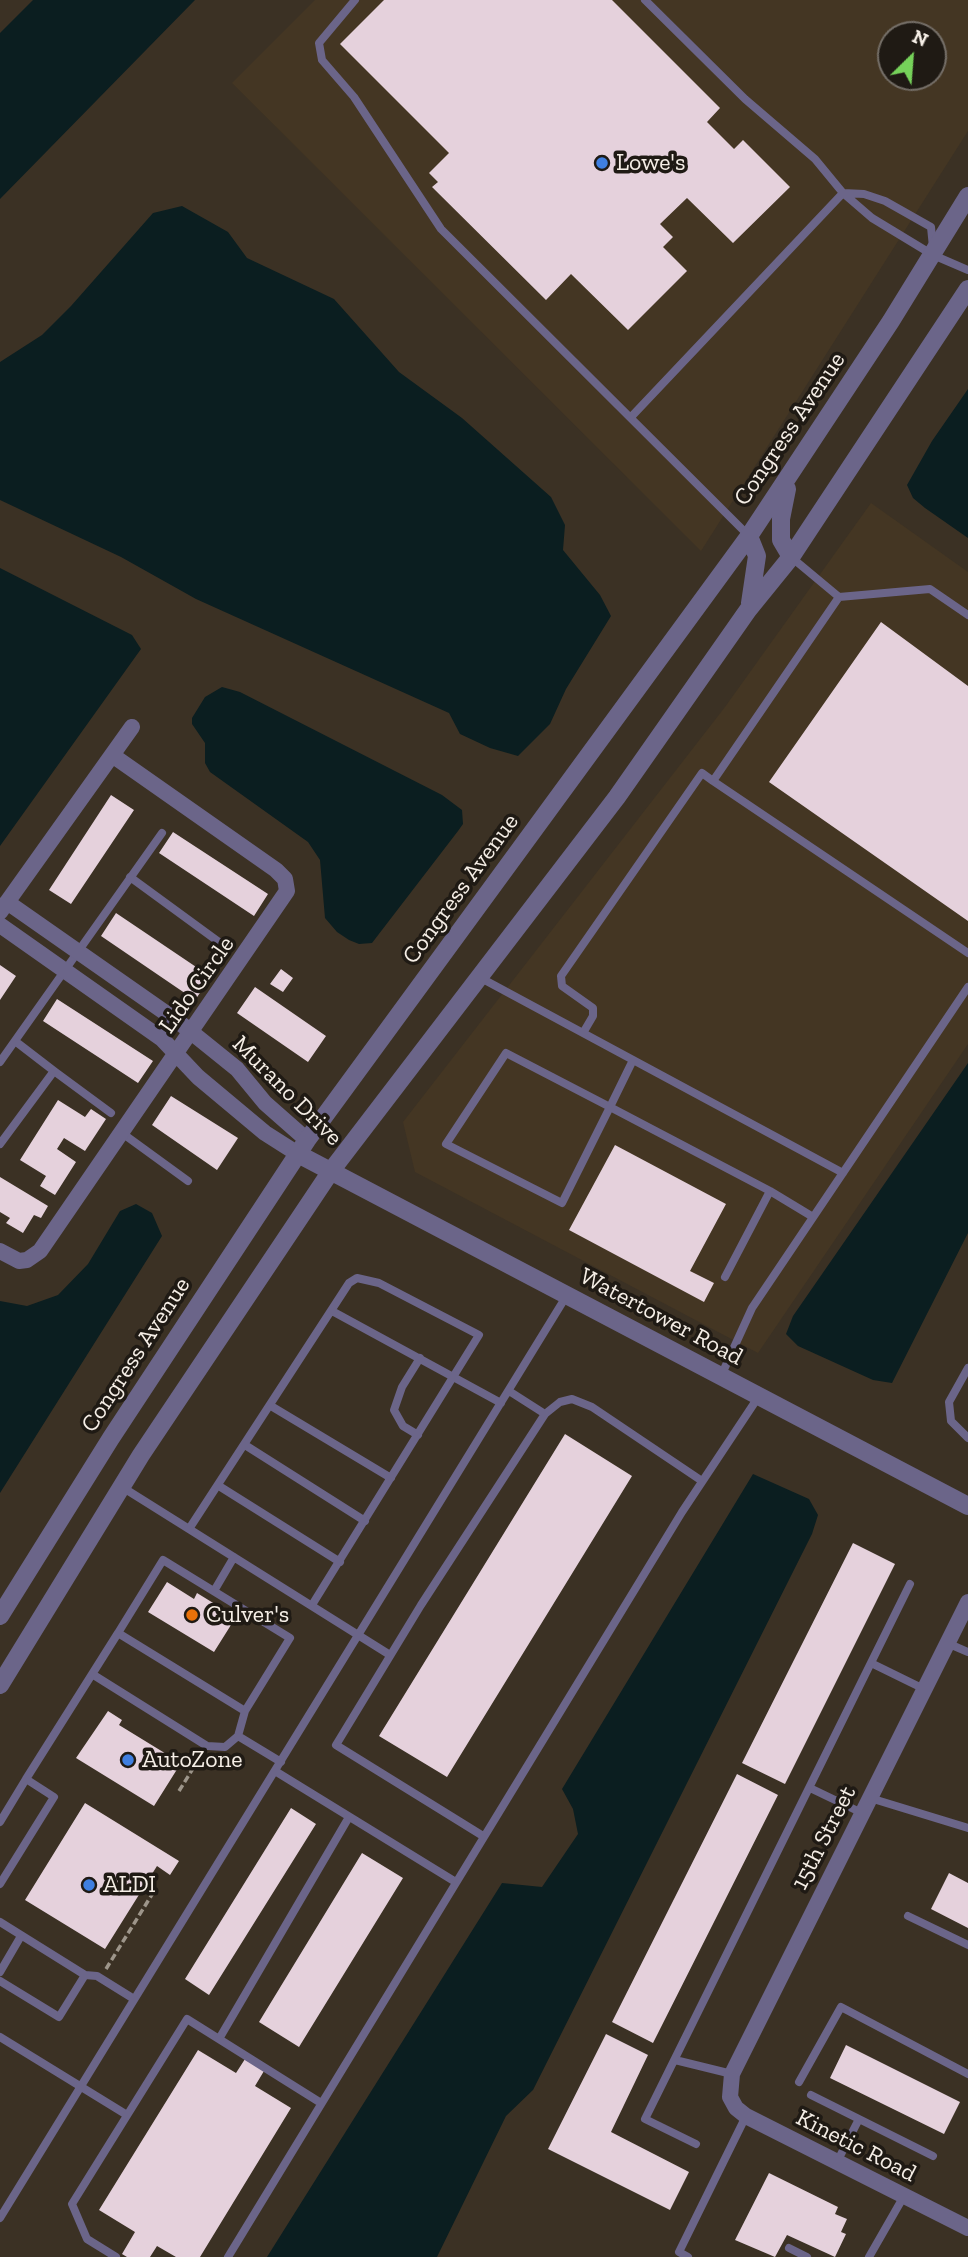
<!DOCTYPE html>
<html>
<head>
<meta charset="utf-8">
<style>
  body { margin:0 }
  #map { position:relative; width:968px; height:2257px; overflow:hidden; background:#3b3124; font-family:"Zilla Slab",serif }
  canvas { display:block }
  .north { position:absolute; left:877px; top:21px; width:70px; height:70px; box-sizing:border-box; background:#1f1a14; border:2px solid #756f68; border-radius:50%; rotate:25deg; font-size:19px; font-weight:700; line-height:28px; text-align:center; color:#f5eee6 }
  .north::after { content:''; display:block; margin:auto; width:24px; height:32px; background:#76d25a; clip-path:polygon(50% 0,100% 100%,50% 72%,0 100%) }
</style>
</head>
<body>
<div id="map">
<canvas width="968" height="2257"></canvas>
<div class="north">N</div>
</div>
<script>
const ctx = document.querySelector('canvas').getContext('2d');
ctx.lineJoin = 'round';
function fillPath(path, color) {
  ctx.fillStyle = color;
  ctx.fill(path, 'evenodd');
}
function shape(rows) {
  const path = new Path2D();
  for (const r of rows) {
    path.moveTo(r[0], r[1]);
    for (let i = 2; i < r.length; i += 2) path.lineTo(r[i], r[i + 1]);
  }
  return path;
}
function stroke(path, color, width, dash) {
  ctx.strokeStyle = color;
  ctx.lineWidth = width;
  ctx.lineCap = dash ? 'butt' : 'round';
  ctx.setLineDash(dash || []);
  ctx.stroke(path);
}
function label(font, color, halo, rows, align = 'center') {
  ctx.font = font + ' "Zilla Slab",serif';
  ctx.lineWidth = 7;
  ctx.setLineDash([]);
  ctx.textBaseline = 'middle';
  ctx.strokeStyle = halo;
  ctx.fillStyle = color;
  for (const [text, x, y, turn = 0] of rows) {
    ctx.save();
    ctx.translate(x, y);
    ctx.rotate((+turn || 0) * Math.PI / 180);
    ctx.textAlign = isNaN(turn) ? turn : align;
    if (halo) ctx.strokeText(text, 0, 0);
    ctx.fillText(text, 0, 0);
    ctx.restore();
  }
}
fillPath(shape([
  [315,0,968,0,968,131,701,551,232,83],
  [891,35,933,35,933,77,891,77],
  [871,503,968,572,968,1044,758,1353,415,1172,403,1122,725,707]
]), '#443623');
fillPath(shape([
  [33,0,195,0,0,199,0,33],
  [182,206,228,232,247,258,334,299,399,372,462,418,551,497,565,525,563,550,600,595,611,616,566,689,550,724,518,756,490,748,460,734,449,713,196,599,121,557,0,500,0,362,42,335,71,306,153,213],
  [968,389,968,538,925,508,913,498,907,485,932,441],
  [0,568,132,635,141,649,0,846],
  [222,687,240,692,442,795,462,810,463,824,458,831,372,943,359,944,349,940,337,932,325,918,320,860,308,842,210,772,205,763,205,743,192,724,192,718,205,697],
  [968,1063,968,1233,892,1383,873,1380,798,1346,786,1334,793,1316],
  [136,1204,152,1213,162,1236,0,1493,0,1301,27,1306,58,1295,88,1264,120,1211],
  [753,1474,809,1499,818,1515,812,1534,533,2090,506,2116,437,2257,267,2257,502,1883,542,1887,578,1834,573,1809,562,1789]
]), '#0b1e20');
fillPath(shape([
  [384,0,612,0,720,108,707,122,734,149,743,140,790,187,733,243,687,198,660,224,673,237,663,247,687,271,628,330,571,274,546,300,432,187,438,182,429,173,449,153,340,44],
  [881,622,968,686,968,921,769,782],
  [111,795,134,810,71,904,49,890],
  [173,832,268,894,254,916,159,853],
  [116,913,211,977,195,1000,101,936],
  [0,965,16,976,0,1000],
  [281,969,293,978,283,992,270,984],
  [255,987,326,1036,308,1062,237,1013],
  [57,999,153,1061,138,1083,43,1021],
  [171,1096,238,1138,217,1170,152,1125],
  [58,1100,85,1117,91,1109,106,1119,85,1151,64,1138,57,1149,76,1162,55,1195,40,1186,46,1176,20,1160],
  [615,1145,726,1204,690,1271,714,1283,704,1302,569,1230],
  [0,1177,48,1206,41,1218,34,1215,23,1233,6,1223,10,1218,0,1212],
  [565,1434,632,1476,447,1777,379,1736],
  [853,1543,895,1564,785,1784,742,1763],
  [167,1582,194,1599,197,1593,236,1617,214,1652,148,1612],
  [108,1711,122,1720,119,1725,181,1763,154,1806,76,1758],
  [737,1774,778,1795,653,2043,612,2022],
  [85,1803,179,1861,170,1875,157,1866,105,1949,25,1900],
  [291,1808,316,1824,209,1995,185,1979],
  [362,1853,403,1878,299,2047,259,2022],
  [949,1873,968,1883,968,1928,931,1909],
  [606,2034,648,2055,611,2132,689,2172,670,2210,548,2149],
  [846,2045,960,2102,944,2134,830,2078],
  [198,2050,236,2073,245,2059,264,2071,255,2086,291,2108,200,2257,176,2257,157,2246,150,2257,127,2257,122,2254,135,2232,99,2210],
  [769,2173,838,2207,835,2214,847,2219,841,2232,846,2234,835,2257,787,2235,775,2257,735,2240]
]), '#e5d1dc');
stroke(shape([
  [179,1791,202,1754],
  [106,1969,156,1888]
]), '#9d958a', 3.5, [7, 3.5]);
stroke(shape([
  [355,0,319,43,322,60,354,97,441,229,749,536],
  [645,0,745,99,815,159,843,193,872,218,933,255,968,270],
  [632,416,843,193,864,194,885,201,931,227,933,247],
  [791,557,839,597,930,589,968,615],
  [713,781,968,953],
  [130,877,223,945],
  [479,977,843,1173],
  [583,1033,593,1016,593,1008,562,986,561,976,702,773,713,781,839,597],
  [633,1060,610,1107,506,1053,446,1144,562,1203,610,1107,770,1191,813,1217],
  [0,1062,162,833],
  [54,1071,111,1113],
  [122,1133,188,1181],
  [0,1144,54,1071,15,1041],
  [725,1277,770,1191],
  [332,1311,501,1403],
  [968,1368,949,1402,951,1421,968,1438],
  [721,1376,752,1308,968,987],
  [271,1406,391,1478],
  [545,1414,560,1402,572,1399,592,1407,702,1481],
  [418,1435,403,1426,394,1410,402,1387,420,1358],
  [245,1445,365,1521],
  [219,1486,340,1562],
  [122,1487,390,1655],
  [189,1529,349,1283,357,1278,379,1283,479,1335,312,1605],
  [214,1591,234,1557],
  [947,1643,968,1652],
  [871,1663,924,1689],
  [92,1674,207,1746,225,1747,238,1736],
  [245,1711,290,1638,163,1560,118,1633,245,1711,238,1736,281,1762],
  [275,1771,454,1881],
  [26,1779,118,1633],
  [810,1788,862,1813],
  [870,1798,968,1828],
  [0,1822,26,1779,54,1797,0,1884],
  [483,1836,336,1745,421,1605,545,1414,509,1391],
  [908,1916,968,1945],
  [0,1922,85,1975,97,1976,134,1999],
  [0,1972,21,1936],
  [0,1981,59,2017,85,1975],
  [0,2037,127,2115],
  [219,2039,349,1817],
  [675,2060,732,2074],
  [799,2082,841,2007,968,2074],
  [811,2095,933,2156],
  [696,2144,645,2119,910,1584],
  [837,2162,859,2119],
  [0,2218,567,1295],
  [789,2248,807,2257],
  [116,2257,87,2239,72,2204,187,2019,321,2103],
  [228,2257,682,1512,759,1396],
  [688,2257,679,2252,746,2116],
  [869,2257,904,2196]
]), '#6b6589', 8);
stroke(shape([
  [7,902,180,1023,237,1069,265,1103,307,1140],
  [0,912,132,727],
  [0,925,162,1039,198,1077,265,1133,298,1154],
  [0,1251,19,1261,27,1260,40,1251,287,891,285,879,276,870,112,755],
  [968,1602,732,2074,730,2097,736,2108,746,2116,968,2228]
]), '#6b6589', 16);
stroke(shape([
  [787,489,781,519,781,540,791,557],
  [749,536,757,556,750,603],
  [298,1154,968,1506],
  [0,1616,111,1438,307,1140,749,536,891,321,968,196],
  [0,1685,141,1455,331,1171,617,797,748,610,791,557,968,289]
]), '#6b6589', 18);
for (const [x, y, r, color] of [
  [602,163,7,"#3f7fe0"],
  [192,1615,7,"#e8710a"],
  [128,1760,7,"#3f7fe0"],
  [89,1885,7,"#3f7fe0"]
]) {
  const dot = new Path2D();
  dot.arc(x, y, r, 0, 2 * Math.PI);
  ctx.fillStyle = color;
  ctx.fill(dot);
  stroke(dot, '#1f1a14', 2.5);
}
label('24px', '#f5eee6', '#1f1a14', [
  ["Lowe's",616,163],
  ["Culver's",206,1615],
  ["AutoZone",142,1760],
  ["ALDI",103,1885]
], 'left');
label('24px', '#f5eee6', '#1f1a14', [
  ["Congress Avenue",790,429,-56],
  ["Congress Avenue",461,889,-54],
  ["Lido Circle",197,985,-55],
  ["Murano Drive",287,1091,45],
  ["Watertower Road",661,1317,28],
  ["Congress Avenue",136,1355,-57],
  ["15th Street",824,1838,-63],
  ["Kinetic Road",856,2146,27]
]);
</script>
</body>
</html>
